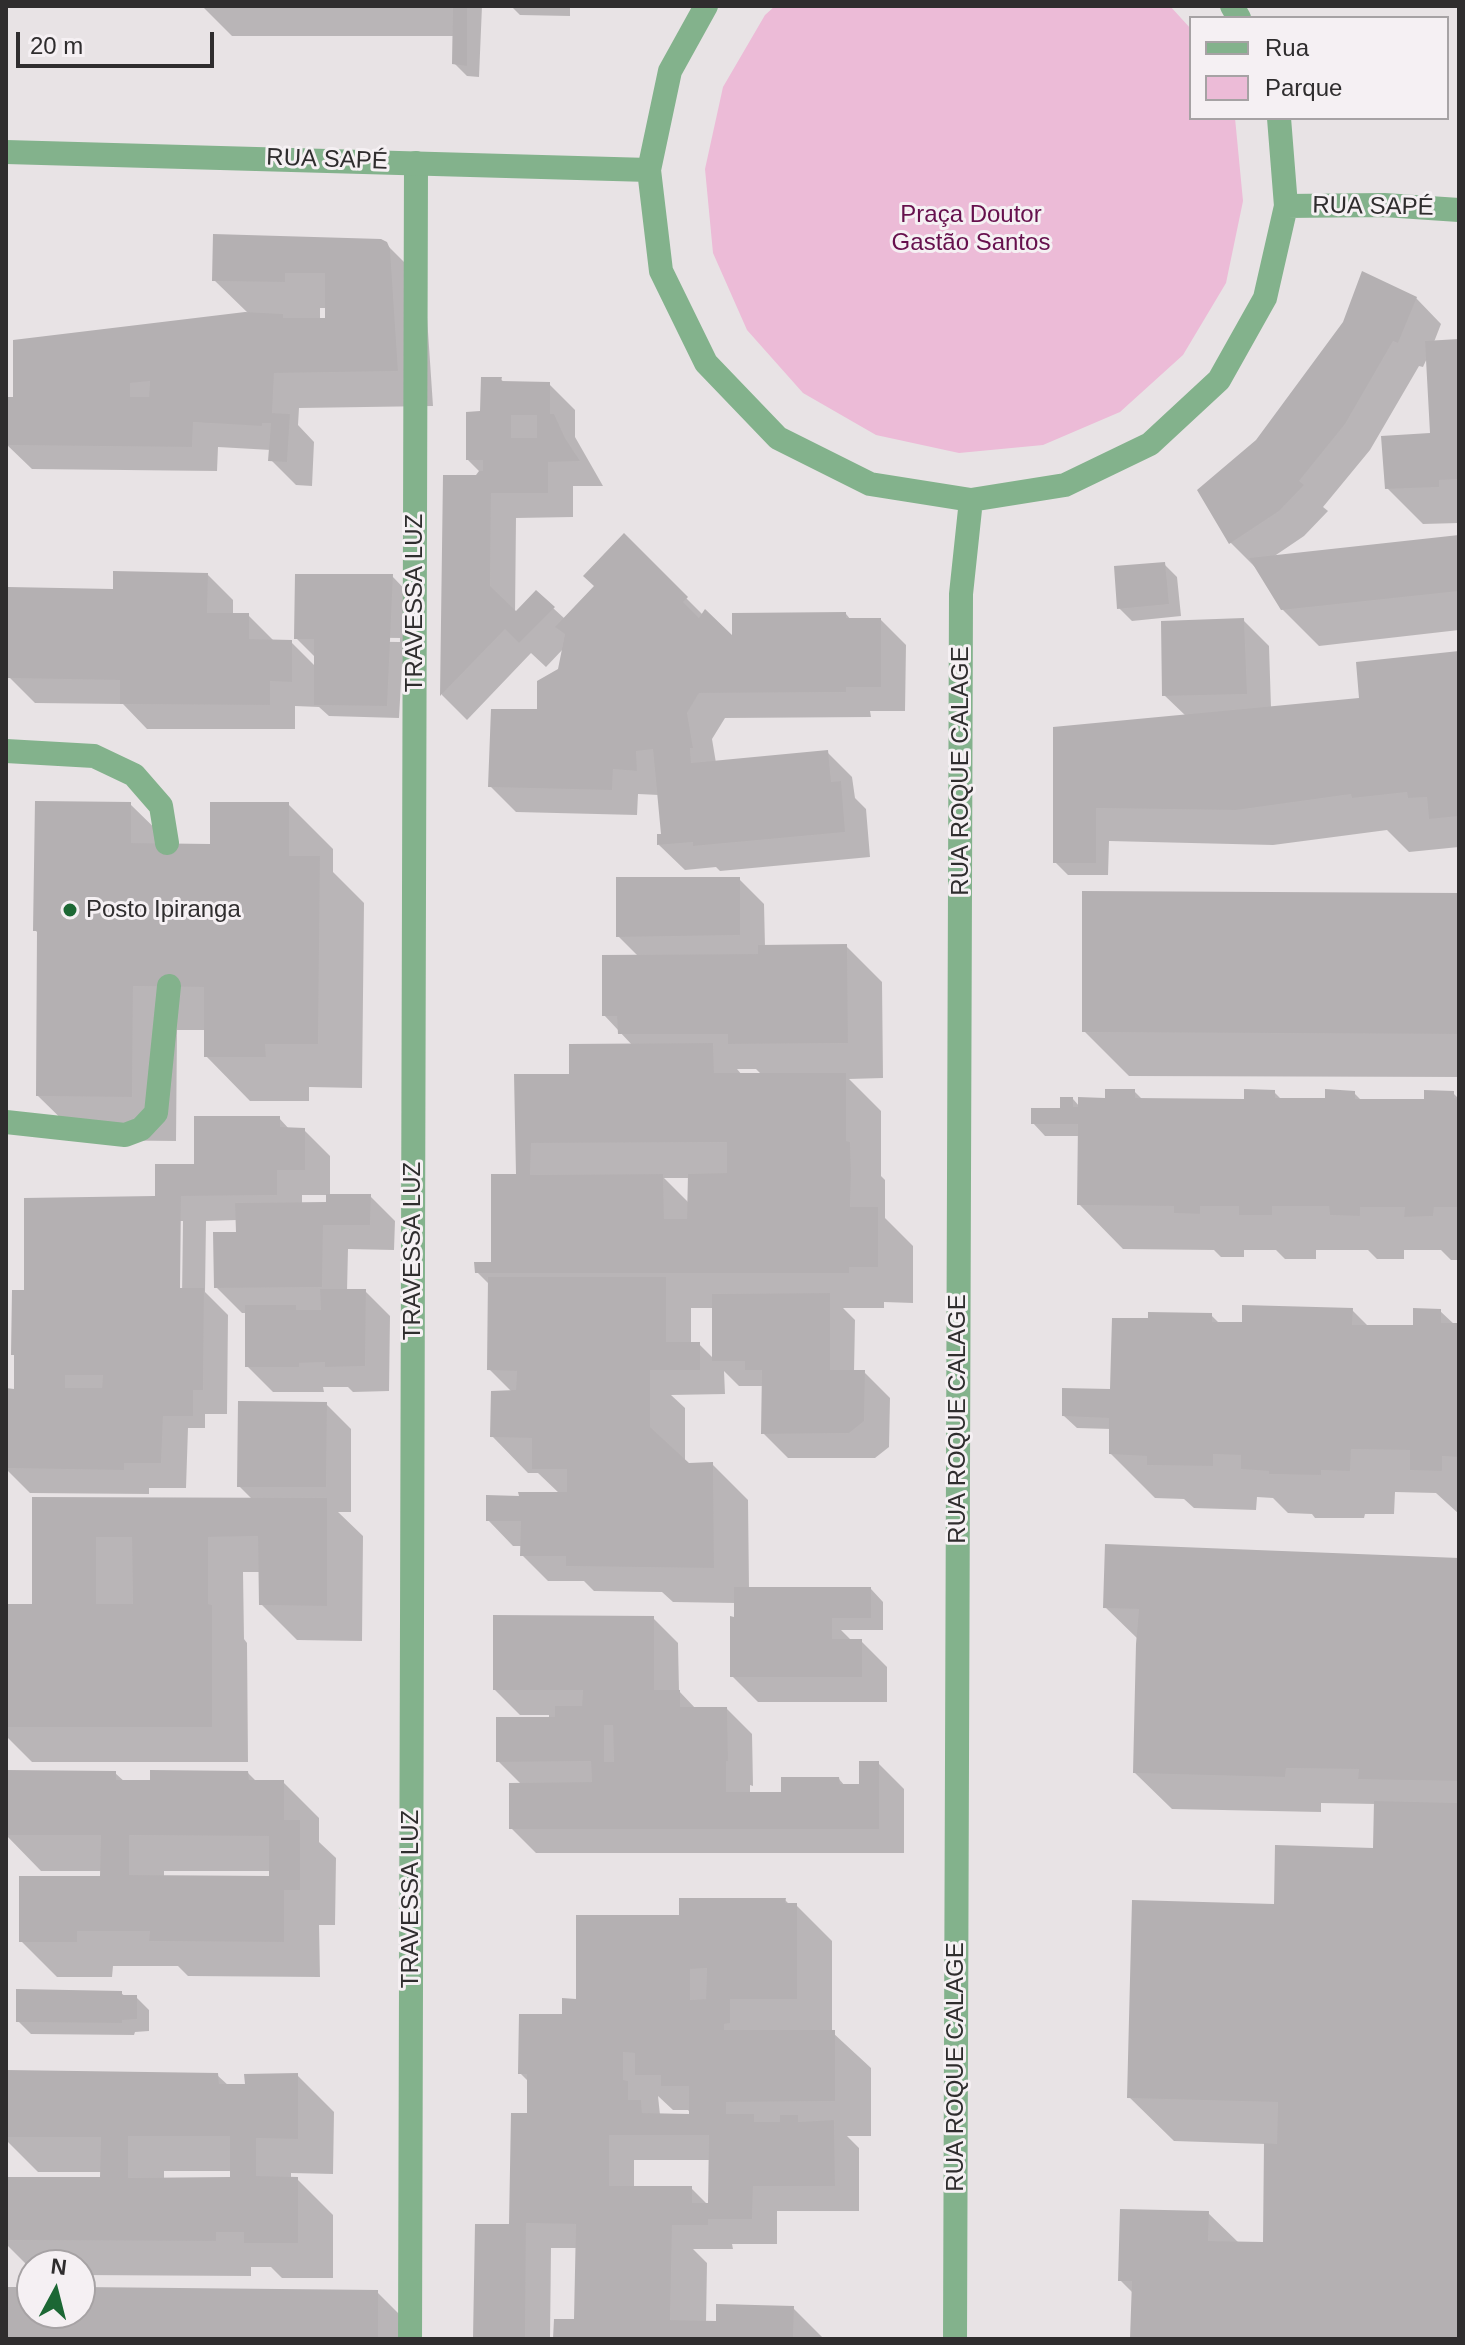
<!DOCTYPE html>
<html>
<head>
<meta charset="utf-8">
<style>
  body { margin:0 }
  #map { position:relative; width:1465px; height:2345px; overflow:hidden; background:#e8e3e5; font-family:Arial,sans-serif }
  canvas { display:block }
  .frame { position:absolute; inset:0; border:8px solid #2f2d2e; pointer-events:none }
  .legend { position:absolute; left:1189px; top:16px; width:260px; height:104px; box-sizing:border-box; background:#f5f0f3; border:2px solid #a6a2a4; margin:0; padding:10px 14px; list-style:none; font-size:24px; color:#2f2d2e }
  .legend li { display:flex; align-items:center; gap:16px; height:40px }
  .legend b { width:40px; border:2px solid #a6a2a4 }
  .north { position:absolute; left:16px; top:2249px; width:80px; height:80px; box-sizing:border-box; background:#f5f0f3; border:2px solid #a6a2a4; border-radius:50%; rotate:7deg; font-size:22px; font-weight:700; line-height:32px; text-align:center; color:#2f2d2e }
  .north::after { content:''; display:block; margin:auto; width:28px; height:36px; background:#1c6734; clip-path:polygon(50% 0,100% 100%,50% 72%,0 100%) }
  .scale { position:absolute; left:16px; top:32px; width:198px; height:36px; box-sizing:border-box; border:4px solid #2f2d2e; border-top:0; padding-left:10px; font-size:24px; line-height:28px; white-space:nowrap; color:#2f2d2e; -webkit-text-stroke:6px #f5f0f3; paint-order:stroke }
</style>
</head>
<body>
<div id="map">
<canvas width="1465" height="2345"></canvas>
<div class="frame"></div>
<ul class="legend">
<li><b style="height:10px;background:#83b28c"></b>Rua</li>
<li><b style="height:22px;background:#ecbbd7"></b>Parque</li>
</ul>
<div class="north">N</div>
<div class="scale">20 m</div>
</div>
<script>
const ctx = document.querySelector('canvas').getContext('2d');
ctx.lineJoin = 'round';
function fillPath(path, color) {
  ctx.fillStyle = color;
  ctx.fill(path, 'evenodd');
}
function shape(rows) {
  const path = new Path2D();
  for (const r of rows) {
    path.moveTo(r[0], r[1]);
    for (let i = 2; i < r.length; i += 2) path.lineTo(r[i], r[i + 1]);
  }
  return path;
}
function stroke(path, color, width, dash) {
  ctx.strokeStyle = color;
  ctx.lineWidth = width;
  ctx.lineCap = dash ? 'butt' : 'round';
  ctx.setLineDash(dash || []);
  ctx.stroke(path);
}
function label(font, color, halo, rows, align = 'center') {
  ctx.font = font + ' Arial,sans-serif';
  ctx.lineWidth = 6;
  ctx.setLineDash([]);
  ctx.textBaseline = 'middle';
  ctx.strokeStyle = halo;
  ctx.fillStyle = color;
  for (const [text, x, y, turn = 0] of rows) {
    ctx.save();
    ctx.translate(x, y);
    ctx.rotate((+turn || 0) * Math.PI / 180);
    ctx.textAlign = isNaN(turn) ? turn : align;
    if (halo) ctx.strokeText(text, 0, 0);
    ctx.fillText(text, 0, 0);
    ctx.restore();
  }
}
fillPath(shape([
  [775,6,1170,6,1191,29,1191,118,1235,118,1243,201,1226,283,1183,355,1120,412,1043,445,959,453,876,435,803,393,747,330,713,253,705,169,723,87,765,15]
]), '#ecbbd7');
fillPath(shape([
  [202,6,482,6,479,77,467,76,454,63,455,36,232,36],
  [511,6,570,6,570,16,520,15],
  [386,244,423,281,425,287,433,406,299,408,298,425,314,442,312,486,296,485,271,460,271,450,218,447,217,471,32,469,6,444,249,314,214,280],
  [320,308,327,308,327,320,320,320],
  [1416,298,1441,324,1434,342,1459,341,1459,523,1423,524,1387,488,1432,435,1428,356,1423,367,1419,366,1370,450,1323,507,1328,511,1304,536,1273,557,1459,537,1459,630,1319,646,1282,609,1256,568,1231,543,1200,491],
  [501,379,505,384,549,384,575,410,575,437,603,486,573,486,573,517,516,518,515,615,553,608,565,619,597,586,624,536,703,615,733,639,846,614,851,620,881,620,906,645,905,711,870,711,871,717,725,718,712,739,716,763,827,752,852,777,855,798,866,809,870,857,720,871,716,867,685,870,659,845,663,835,659,795,638,794,637,815,516,812,490,786,539,711,560,670,564,648,546,667,531,653,467,720,442,695,445,477,477,477,480,472,468,460,482,413],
  [1164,564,1177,577,1181,616,1132,621,1119,608],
  [208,575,233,600,233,615,248,615,274,641,291,642,316,667,316,658,296,638,392,576,417,602,415,664,402,664,399,718,329,716,319,707,295,706,295,729,147,729,123,704,35,703,9,677,115,591],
  [319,637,400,638,400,642,319,641],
  [1243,620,1269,646,1271,708,1358,700,1459,653,1459,847,1409,852,1387,830,1273,845,1109,841,1108,875,1068,875,1055,862,1055,728,1186,716,1164,695],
  [130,804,172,845,212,846,288,804,333,849,333,872,364,903,362,1088,309,1087,309,1101,250,1101,206,1056,206,1030,177,1030,176,1141,83,1140,38,1096,39,934,35,930],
  [739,879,764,904,765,947,846,946,882,982,883,1078,849,1079,881,1111,881,1176,885,1180,885,1218,913,1246,913,1303,884,1302,884,1308,843,1308,855,1320,854,1372,864,1372,890,1398,889,1447,875,1458,788,1458,763,1433,764,1386,739,1386,724,1371,725,1394,671,1395,685,1408,685,1462,688,1465,712,1464,748,1500,749,1589,871,1589,883,1602,883,1630,841,1630,852,1641,861,1641,887,1667,887,1702,758,1702,732,1676,736,1603,673,1602,662,1592,594,1591,584,1581,548,1581,522,1555,522,1546,513,1546,488,1520,521,1498,560,1494,538,1473,528,1473,492,1436,512,1392,489,1369,490,1285,477,1272,493,1264,518,1176,516,1076,571,1076,633,1046,604,1015,639,957,618,936],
  [737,1069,756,1069,762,1075,742,1075],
  [664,1178,690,1178,689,1203],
  [691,1308,714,1308,714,1359,699,1344,691,1344],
  [1459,895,1459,1077,1129,1076,1084,1031],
  [1134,1091,1143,1100,1246,1101,1274,1092,1282,1100,1327,1100,1354,1093,1362,1101,1426,1101,1453,1093,1459,1099,1459,1260,1451,1260,1441,1250,1404,1250,1404,1259,1377,1259,1368,1250,1316,1250,1316,1259,1285,1259,1276,1250,1244,1250,1244,1257,1221,1257,1214,1250,1123,1249,1079,1204,1080,1136,1045,1136,1033,1123,1062,1110,1073,1099,1080,1107],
  [279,1118,290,1130,304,1130,330,1156,330,1196,370,1196,395,1221,394,1250,348,1249,347,1291,365,1291,390,1316,389,1391,353,1392,348,1387,323,1387,324,1392,273,1392,247,1366,247,1313,242,1313,216,1287,238,1234,237,1220,206,1221,205,1292,228,1315,227,1414,205,1414,205,1428,188,1428,186,1488,149,1488,149,1494,30,1493,6,1469,6,1390,16,1391,16,1357,13,1354,26,1292,157,1198,196,1166],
  [302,1195,328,1195,328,1204,302,1204],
  [179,1221,183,1221,182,1298,178,1298],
  [1352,1310,1369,1327,1415,1327,1440,1311,1455,1325,1459,1325,1459,1514,1436,1493,1395,1492,1394,1514,1365,1514,1364,1518,1315,1518,1312,1514,1288,1513,1273,1498,1257,1497,1256,1510,1194,1508,1184,1499,1155,1498,1111,1454,1111,1429,1077,1428,1064,1416,1109,1391,1211,1315,1220,1324,1244,1324],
  [326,1404,351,1429,351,1512,338,1512,363,1536,362,1641,297,1640,261,1604,261,1572,243,1572,244,1639,247,1643,248,1762,32,1762,6,1736,6,1606,34,1606,34,1499,253,1500,239,1486],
  [1459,1561,1459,2339,1132,2339,1133,2293,1120,2280,1208,2213,1239,2243,1265,2244,1266,2144,1174,2141,1129,2097,1276,1906,1375,1850,1376,1804,1321,1803,1321,1812,1172,1809,1135,1773,1140,1641,1105,1607],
  [653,1618,678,1643,679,1691,696,1709,727,1709,752,1734,753,1786,750,1785,750,1794,783,1794,839,1779,845,1786,861,1786,878,1763,904,1789,904,1853,536,1853,511,1828,522,1785,498,1761,549,1719,549,1715,520,1715,495,1690],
  [6,1772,115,1773,125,1782,248,1773,257,1782,283,1782,319,1818,319,1842,336,1858,335,1925,319,1925,320,1977,188,1976,178,1966,113,1966,112,1977,57,1977,21,1941,102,1878,102,1871,41,1871,6,1835],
  [164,1871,271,1871,271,1878,164,1877],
  [785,1900,790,1905,796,1905,832,1941,832,2032,871,2068,871,2136,847,2136,859,2148,859,2211,777,2211,777,2244,732,2244,733,2249,693,2249,707,2263,706,2323,793,2308,824,2339,555,2339,576,2321,578,2248,551,2248,550,2339,475,2339,511,2226,532,2115,529,2082,520,2073,578,2001,681,1917],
  [658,2096,673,2110,688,2110,693,2116,660,2115],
  [634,2160,710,2160,710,2207,691,2188,634,2188],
  [121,1993,126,1997,136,1997,149,2010,149,2031,135,2032,134,2035,31,2034,18,2021],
  [6,2072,217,2075,229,2086,247,2086,297,2075,334,2112,333,2174,291,2173,291,2178,297,2179,333,2215,333,2278,282,2278,271,2267,251,2267,251,2276,80,2275,80,2265,32,2265,32,2270,6,2244,6,2178,102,2179,102,2172,38,2172,6,2140],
  [164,2171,232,2171,232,2179,164,2180],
  [6,2289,32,2289,32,2313,80,2313,80,2289,377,2292,413,2328,413,2339,6,2339]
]), '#0003');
fillPath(shape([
  [453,6,467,6,467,66,452,64],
  [213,234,381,239,387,242,390,249,398,371,274,373,272,413,290,414,287,462,268,461,271,423,262,423,262,426,193,422,192,447,6,445,6,397,13,397,13,340,245,312,283,314,283,318,325,318,325,273,285,273,285,282,212,281],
  [150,381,149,397,130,397,130,383],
  [1362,271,1417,297,1398,343,1393,341,1345,424,1299,481,1304,485,1279,511,1229,544,1197,490,1256,440,1343,322],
  [1459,339,1459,479,1439,480,1439,487,1385,489,1381,436,1430,433,1425,341],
  [481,377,502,377,501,381,550,382,550,414,554,414,565,438,580,461,548,462,548,493,491,493,490,586,516,611,536,590,555,607,519,643,505,629,440,696,443,475,476,475,479,471,483,471,483,460,466,460,466,412,480,411],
  [511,415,537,415,537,438,511,438],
  [624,533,688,597,683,602,699,618,705,609,732,635,732,613,846,612,846,618,881,618,881,687,846,687,846,692,699,693,687,713,693,748,690,748,691,763,828,750,831,782,841,781,845,832,693,846,693,842,657,845,657,834,661,834,653,749,636,751,637,771,613,769,612,790,488,787,491,709,537,709,537,681,558,669,565,634,555,627,594,586,583,576],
  [1459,535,1459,591,1281,610,1249,558],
  [1165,562,1169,604,1117,609,1114,566],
  [113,571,208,573,207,613,249,613,249,639,292,640,292,682,270,681,270,705,120,704,120,680,7,678,8,587,113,589],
  [295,574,393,574,387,706,314,705,314,639,294,639],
  [1244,618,1247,694,1162,696,1161,621],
  [1459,651,1459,816,1429,819,1427,797,1408,798,1407,792,1352,798,1351,794,1236,810,1096,808,1096,863,1053,863,1053,727,1359,698,1356,662],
  [35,801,131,802,131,843,210,844,210,802,289,802,289,856,320,856,318,1044,265,1044,266,1057,204,1057,204,987,133,986,132,1097,36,1096,37,931,33,931],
  [616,877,740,877,740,935,616,937],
  [1082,891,1459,893,1459,1034,1082,1032],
  [847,944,848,1043,728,1044,728,1034,618,1034,617,1016,602,1016,602,955,758,954,758,945],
  [713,1043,714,1073,846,1073,846,1141,850,1142,851,1173,850,1207,878,1207,878,1267,849,1267,849,1273,475,1273,474,1262,491,1262,491,1174,516,1174,514,1074,569,1074,569,1044],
  [727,1142,727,1173,688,1174,687,1219,664,1219,663,1174,530,1175,531,1143],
  [1105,1089,1135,1089,1135,1098,1244,1099,1244,1089,1275,1090,1275,1098,1325,1098,1325,1089,1355,1091,1355,1099,1424,1099,1424,1090,1454,1091,1454,1098,1459,1099,1459,1207,1434,1207,1433,1216,1404,1217,1405,1207,1360,1207,1360,1216,1330,1215,1329,1206,1272,1206,1272,1215,1239,1215,1239,1206,1200,1206,1200,1214,1174,1213,1174,1206,1077,1205,1078,1124,1031,1124,1031,1108,1060,1108,1060,1097,1073,1097,1073,1107,1078,1107,1078,1097,1105,1098],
  [194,1116,280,1116,280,1127,305,1128,305,1170,277,1170,277,1195,181,1196,180,1288,204,1288,203,1390,193,1390,193,1416,163,1416,161,1463,124,1463,124,1470,6,1468,6,1388,14,1389,14,1355,11,1355,12,1290,24,1290,24,1198,155,1196,155,1164,194,1164],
  [65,1375,103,1375,102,1388,65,1388],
  [326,1194,371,1194,370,1225,323,1225,322,1287,214,1288,213,1232,236,1232,235,1203,326,1202],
  [488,1277,666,1277,666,1342,700,1342,700,1370,650,1370,650,1427,689,1463,713,1462,714,1568,566,1566,566,1556,520,1556,521,1521,486,1521,486,1495,519,1496,518,1492,567,1492,567,1469,532,1469,532,1438,490,1437,491,1391,516,1390,517,1371,487,1370],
  [320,1289,366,1289,365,1366,325,1367,325,1362,299,1363,299,1367,245,1367,245,1305,296,1305,296,1310,321,1310],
  [830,1293,830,1370,865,1370,864,1421,849,1433,761,1434,762,1370,745,1370,745,1361,712,1361,712,1294],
  [1242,1305,1353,1308,1352,1325,1413,1325,1413,1308,1441,1309,1441,1323,1459,1323,1459,1457,1442,1456,1442,1471,1410,1470,1410,1450,1351,1449,1350,1471,1321,1470,1321,1475,1269,1474,1269,1471,1241,1469,1241,1455,1213,1454,1213,1466,1147,1465,1147,1456,1109,1454,1109,1418,1062,1416,1062,1388,1110,1389,1112,1318,1148,1318,1148,1312,1212,1313,1212,1322,1242,1322],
  [238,1401,327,1402,326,1487,237,1487],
  [32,1497,327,1498,327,1606,259,1605,258,1536,208,1537,208,1604,212,1605,212,1727,6,1727,6,1604,32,1604],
  [96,1537,132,1537,133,1604,96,1604],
  [1105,1544,1459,1558,1459,1781,1358,1779,1359,1769,1286,1768,1285,1777,1133,1773,1136,1644,1139,1609,1103,1608],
  [734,1587,871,1587,871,1618,832,1618,832,1639,862,1639,862,1677,730,1677,730,1616,734,1617],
  [493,1615,654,1616,654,1690,680,1690,680,1707,727,1707,728,1761,726,1761,726,1792,781,1792,781,1777,839,1777,840,1784,859,1784,859,1761,879,1761,879,1829,509,1829,509,1783,592,1782,591,1761,496,1762,496,1717,555,1717,555,1706,582,1706,583,1690,493,1690],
  [604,1725,613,1725,614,1762,604,1762],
  [6,1770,116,1771,116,1780,150,1780,150,1770,248,1771,249,1780,284,1780,284,1820,300,1820,300,1890,284,1890,284,1942,149,1941,150,1931,77,1931,77,1942,19,1942,19,1876,100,1876,101,1835,6,1835],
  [129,1835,269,1836,269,1876,129,1875],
  [1374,1801,1459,1803,1459,2339,1130,2339,1132,2281,1118,2281,1120,2209,1209,2211,1208,2241,1263,2242,1264,2143,1277,2144,1278,2102,1127,2098,1132,1900,1274,1904,1275,1845,1373,1848],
  [679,1898,786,1898,785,1903,797,1903,797,1999,730,1999,730,2023,724,2024,724,2030,835,2030,835,2101,726,2102,726,2114,754,2114,754,2122,780,2122,780,2115,798,2115,798,2122,834,2120,835,2186,753,2186,752,2219,708,2219,708,2225,672,2225,670,2320,716,2321,716,2304,794,2306,793,2339,553,2339,554,2319,574,2319,576,2224,526,2223,525,2339,473,2339,475,2224,509,2224,511,2113,527,2113,527,2074,518,2074,519,2014,562,2014,562,1998,576,1999,576,1915,679,1915],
  [707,1968,706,1999,690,2000,690,1969],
  [623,2052,635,2053,635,2075,661,2075,661,2086,689,2086,689,2114,642,2113,641,2100,628,2100,628,2081,623,2080],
  [609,2135,709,2135,708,2203,692,2203,692,2186,609,2186],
  [16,1989,122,1991,122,1995,137,1995,137,2019,122,2020,122,2023,16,2022],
  [6,2070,218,2073,219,2084,245,2084,244,2074,298,2073,298,2139,256,2138,256,2176,298,2177,298,2243,244,2243,244,2232,216,2232,216,2241,6,2240,6,2177,100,2177,101,2137,6,2137],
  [128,2136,230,2136,230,2177,128,2178],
  [6,2287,32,2287,32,2313,80,2313,80,2287,378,2290,378,2339,6,2339]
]), '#b4b0b2');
stroke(shape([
  [6,751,94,756,134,775,161,806,167,843],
  [6,1122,125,1135,141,1129,156,1113,169,986],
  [410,2339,416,163]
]), '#83b28c', 24);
stroke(shape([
  [706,6,670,71,649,170,661,271,706,363,778,438,870,484,971,500,1065,485,1150,444,1219,380,1265,298,1286,206,1279,118],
  [1232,6,1239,18],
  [6,152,649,170],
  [1286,206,1384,205,1459,210],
  [955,2339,961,594,971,500]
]), '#83b28c', 24);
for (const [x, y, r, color] of [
  [70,910,8,"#1c6734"]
]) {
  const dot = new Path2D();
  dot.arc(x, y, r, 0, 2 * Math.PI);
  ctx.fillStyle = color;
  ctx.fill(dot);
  stroke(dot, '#f5f0f3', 3);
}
label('24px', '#2f2d2e', '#f5f0f3', [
  ["RUA SAPÉ",327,160,2],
  ["RUA SAPÉ",1373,207,1],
  ["TRAVESSA LUZ",415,603,-90],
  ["RUA ROQUE CALAGE",961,771,-90],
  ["TRAVESSA LUZ",413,1251,-90],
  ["RUA ROQUE CALAGE",958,1419,-90],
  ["TRAVESSA LUZ",411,1899,-90],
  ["RUA ROQUE CALAGE",956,2067,-90]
]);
label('24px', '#66104d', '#f5f0f3', [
  ["Praça Doutor",971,215],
  ["Gastão Santos",971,243]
]);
label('24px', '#2f2d2e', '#f5f0f3', [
  ["Posto Ipiranga",86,910]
], 'left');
</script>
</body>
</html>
